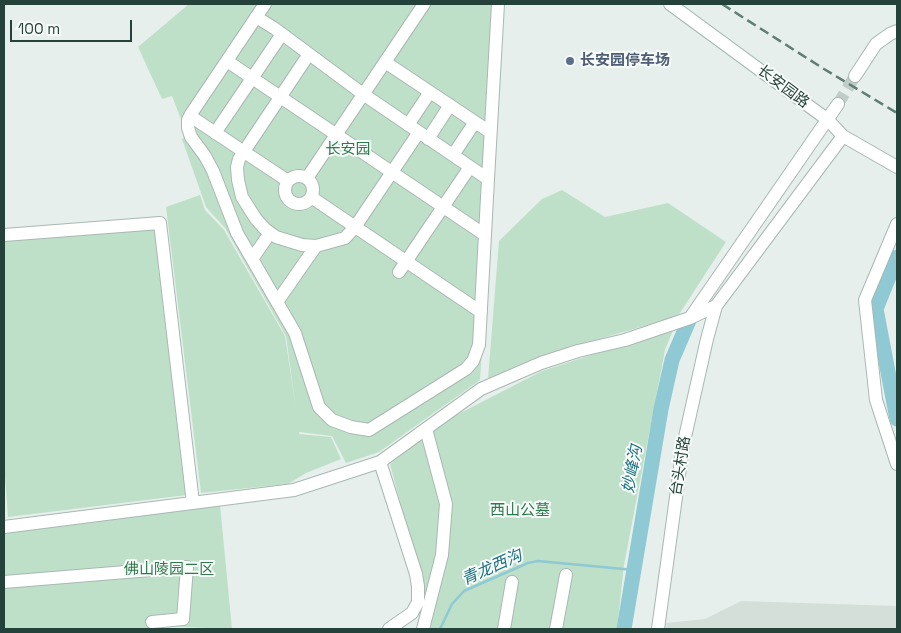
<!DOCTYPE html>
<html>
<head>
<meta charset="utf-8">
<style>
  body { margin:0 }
  #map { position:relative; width:901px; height:633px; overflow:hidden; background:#e6efeb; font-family:"Space Grotesk",sans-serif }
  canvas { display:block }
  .frame { position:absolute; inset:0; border:5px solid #24423a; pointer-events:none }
  .scale { position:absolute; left:10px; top:20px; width:122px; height:22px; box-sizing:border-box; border:2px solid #24423a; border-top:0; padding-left:6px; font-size:15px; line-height:18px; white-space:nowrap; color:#24423a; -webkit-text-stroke:4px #f7fbf9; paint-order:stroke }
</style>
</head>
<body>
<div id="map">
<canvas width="901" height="633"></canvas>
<div class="frame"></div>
<div class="scale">100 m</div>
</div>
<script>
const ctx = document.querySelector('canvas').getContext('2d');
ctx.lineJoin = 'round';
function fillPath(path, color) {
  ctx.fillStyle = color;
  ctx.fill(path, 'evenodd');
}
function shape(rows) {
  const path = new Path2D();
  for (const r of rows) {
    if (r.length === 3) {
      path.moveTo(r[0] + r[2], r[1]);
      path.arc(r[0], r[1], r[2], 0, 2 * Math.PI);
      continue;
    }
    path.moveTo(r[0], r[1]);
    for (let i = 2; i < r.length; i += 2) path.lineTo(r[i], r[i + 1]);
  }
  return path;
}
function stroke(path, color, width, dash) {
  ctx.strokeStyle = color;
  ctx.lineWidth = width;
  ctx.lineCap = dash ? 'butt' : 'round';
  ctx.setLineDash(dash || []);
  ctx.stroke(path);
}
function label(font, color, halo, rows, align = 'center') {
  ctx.font = font + ' "Space Grotesk","Noto Sans SC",sans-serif';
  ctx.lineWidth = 4;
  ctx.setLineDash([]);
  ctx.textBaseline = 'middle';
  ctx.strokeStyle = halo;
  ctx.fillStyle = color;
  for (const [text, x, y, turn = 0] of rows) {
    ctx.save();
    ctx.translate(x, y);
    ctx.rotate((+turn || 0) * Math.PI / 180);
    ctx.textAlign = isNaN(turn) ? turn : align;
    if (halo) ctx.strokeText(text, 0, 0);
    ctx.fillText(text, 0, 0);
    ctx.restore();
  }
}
fillPath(shape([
  [741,601,897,606,897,629,666,629,666,623,705,619]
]), '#d4dfda');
fillPath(shape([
  [189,4,504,4,480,380,379,452,346,463,332,436,299,432,299,434,331,437,341,459,306,473,288,484,201,493,166,207,200,195,205,210,224,230,285,336,296,409,286,336,225,228,206,207,182,139,187,135,172,96,162,99,138,47],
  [562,190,605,217,668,203,726,242,678,316,541,356,488,379,499,241,542,199],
  [155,226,187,495,8,517,4,464,4,237],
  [674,328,665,350,624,565,617,629,416,629,425,596,390,464,435,426,542,371],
  [220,505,232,629,160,626,157,629,4,629,4,533]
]), '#bfe0c8');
stroke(shape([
  [440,629,452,604,464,591,528,563,538,561,634,570]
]), '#8ec9d4', 2.5);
stroke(shape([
  [897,257,876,309,897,419],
  [624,629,661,409,672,360,690,318]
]), '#8ec9d4', 15);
stroke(shape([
  [838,104,855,76]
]), '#bfccc8', 12, [12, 6]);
const minor = shape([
  [265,4,191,114,188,120,188,128,191,137,205,156,213,171,237,233,295,333,319,407,332,420,351,427,369,430,466,369,473,361,479,345,488,179],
  [670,4,828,120,843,136,897,167],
  [256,17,274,28,363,94,488,179,498,4],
  [309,54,239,159,237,167,238,180,242,197,256,219,265,229,276,237,302,245,316,246,345,238,355,227,419,132],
  [227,61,485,235],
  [385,62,490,132],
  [855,76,876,44,890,34,897,31],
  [190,116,288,181],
  [408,125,430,92],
  [215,133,282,34],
  [428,139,450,105],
  [453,155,475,122],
  [299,190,14],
  [307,178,424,4],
  [311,197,481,312],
  [897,224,865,300,876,400,897,464],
  [4,235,160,223,193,503],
  [252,259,270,233],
  [399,272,470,167],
  [277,302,316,246],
  [690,318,838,104],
  [380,462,416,574,418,586,418,602,412,613,389,629],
  [4,527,294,490,380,462,481,389,541,363,578,351,625,340,690,318,716,306,843,136],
  [4,582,187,567,183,619,152,622],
  [423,629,442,555,446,504,426,429],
  [504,629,512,582],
  [556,629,566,575],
  [658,629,683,446,707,339,716,306]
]);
stroke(minor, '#a8b8b2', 14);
stroke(minor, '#fff', 12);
stroke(shape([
  [722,4,824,69,897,113]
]), '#5f7d75', 2.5, [10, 5]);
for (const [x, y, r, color] of [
  [570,61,5,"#5c6f8a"]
]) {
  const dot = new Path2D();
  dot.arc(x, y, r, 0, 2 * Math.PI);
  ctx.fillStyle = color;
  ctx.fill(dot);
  stroke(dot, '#f7fbf9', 2);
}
label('bold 15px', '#4e5e75', '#f7fbf9', [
  ["长安园停车场",580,61]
], 'left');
label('15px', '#24423a', '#f7fbf9', [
  ["长安园路",783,87,37],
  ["台头村路",681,466,-81]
]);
label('15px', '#2d7a4b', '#f7fbf9', [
  ["长安园",348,150],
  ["西山公墓",520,511],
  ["佛山陵园二区",169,570]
]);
label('italic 16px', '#1c6f80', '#f7fbf9', [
  ["妙峰沟",633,469,-80],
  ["青龙西沟",492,568,-24]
]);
</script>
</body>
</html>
